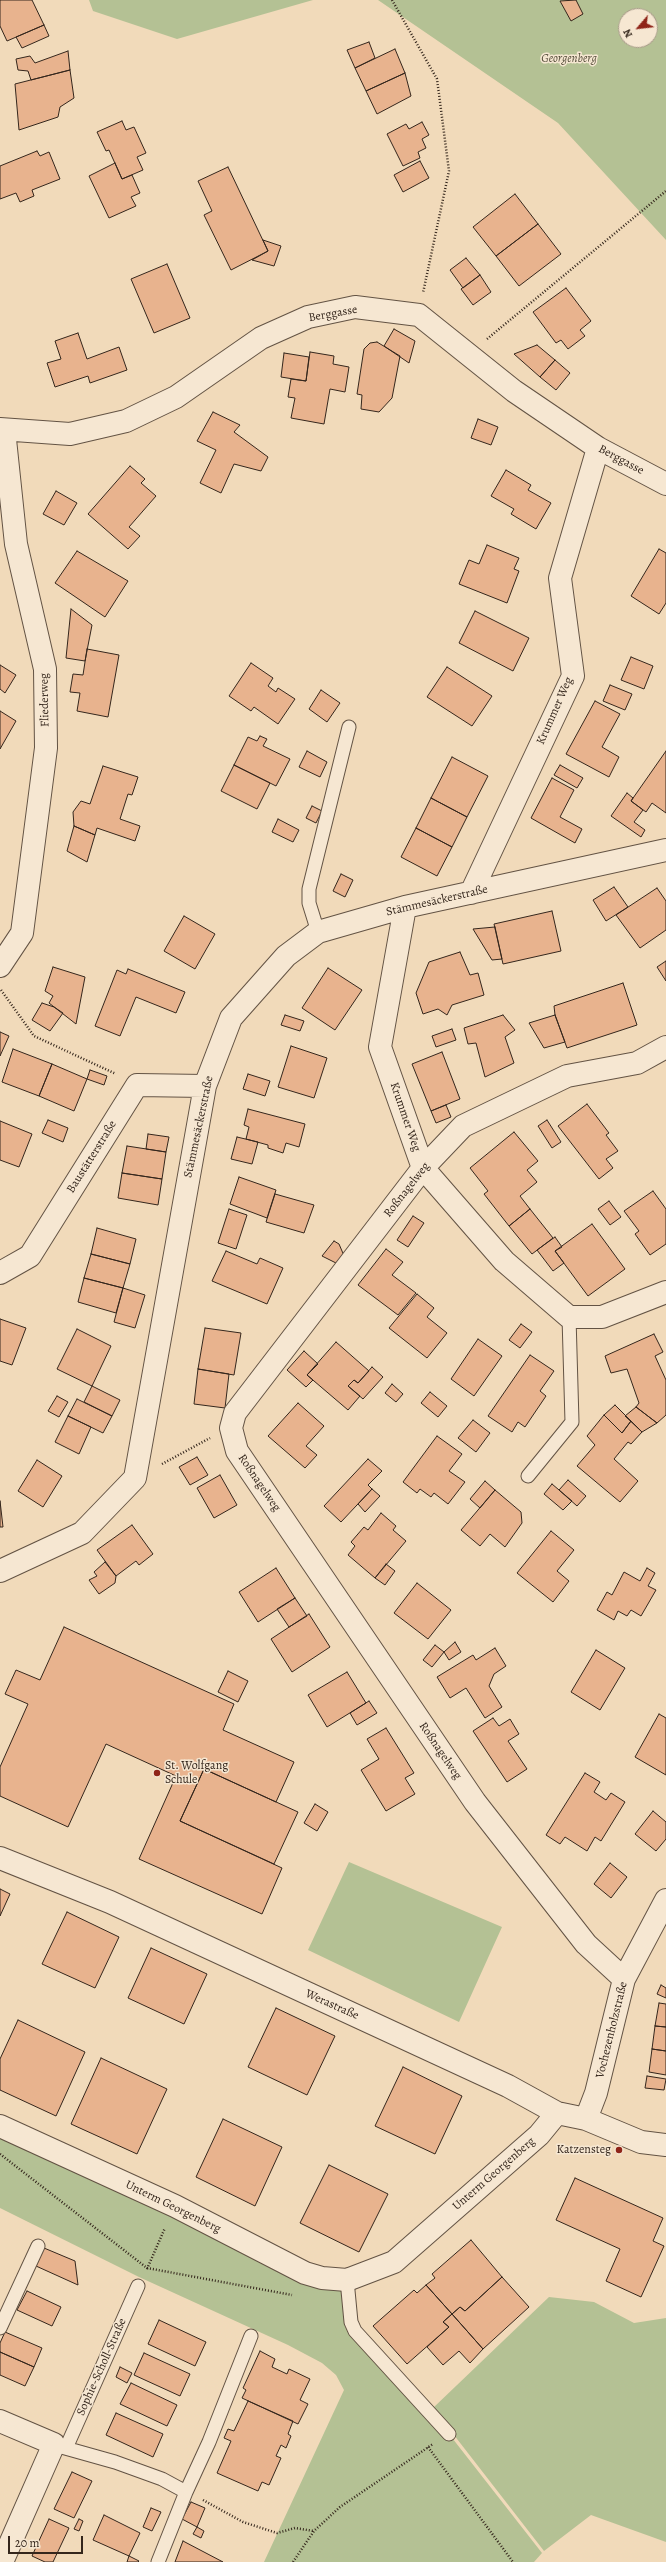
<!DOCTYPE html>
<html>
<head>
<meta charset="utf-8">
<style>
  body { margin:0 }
  #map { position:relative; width:666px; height:2562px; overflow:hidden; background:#f1daba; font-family:Alegreya,serif }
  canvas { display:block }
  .north { position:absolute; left:618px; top:8px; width:40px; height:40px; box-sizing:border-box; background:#f6e7d2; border:1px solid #a89a89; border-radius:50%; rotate:242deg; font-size:11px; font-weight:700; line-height:16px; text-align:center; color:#34261c }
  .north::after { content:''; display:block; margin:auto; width:14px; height:18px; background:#8f2418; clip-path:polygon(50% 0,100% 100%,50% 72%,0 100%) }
  .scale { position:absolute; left:8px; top:2536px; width:75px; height:18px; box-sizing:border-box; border:2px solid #34261c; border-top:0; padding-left:5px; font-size:12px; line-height:14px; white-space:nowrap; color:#34261c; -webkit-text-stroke:3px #f6e7d2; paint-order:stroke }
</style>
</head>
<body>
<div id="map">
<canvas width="666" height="2562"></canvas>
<div class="north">N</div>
<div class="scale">20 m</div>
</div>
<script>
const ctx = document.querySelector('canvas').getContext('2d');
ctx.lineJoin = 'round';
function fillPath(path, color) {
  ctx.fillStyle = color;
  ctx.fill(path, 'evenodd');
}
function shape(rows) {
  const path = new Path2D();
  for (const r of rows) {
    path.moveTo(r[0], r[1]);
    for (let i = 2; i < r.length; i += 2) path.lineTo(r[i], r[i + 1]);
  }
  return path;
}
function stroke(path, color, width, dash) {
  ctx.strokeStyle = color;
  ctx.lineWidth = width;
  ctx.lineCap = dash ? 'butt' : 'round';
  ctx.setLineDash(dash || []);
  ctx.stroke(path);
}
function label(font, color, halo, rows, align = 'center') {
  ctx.font = font + ' Alegreya,serif';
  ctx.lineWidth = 3;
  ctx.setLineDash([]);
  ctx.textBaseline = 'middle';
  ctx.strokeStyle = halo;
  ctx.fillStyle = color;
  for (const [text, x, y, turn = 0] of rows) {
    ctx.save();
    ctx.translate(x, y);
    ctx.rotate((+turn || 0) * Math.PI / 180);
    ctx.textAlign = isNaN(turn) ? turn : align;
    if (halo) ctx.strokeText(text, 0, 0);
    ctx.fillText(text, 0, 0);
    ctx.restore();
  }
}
fillPath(shape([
  [89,0,313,0,177,39,93,11],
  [378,0,666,0,666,240,558,123],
  [626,16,650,16,650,40,626,40],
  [349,1862,502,1927,459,2022,308,1950],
  [0,2126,347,2280,351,2322,449,2434,542,2553,534,2562,264,2562,344,2390,336,2375,322,2363,288,2345,139,2277,0,2208],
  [549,2297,594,2302,634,2323,666,2318,666,2542,591,2515,544,2551,433,2408]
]), '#b4c194');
const building = shape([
  [0,0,32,0,44,25,7,41,0,26,0,0],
  [576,0,583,14,571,21,560,1,576,0],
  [44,25,49,36,22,48,16,37,44,25],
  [369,42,375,58,355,68,347,50,369,42],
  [395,49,405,73,366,91,355,68,395,49],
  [68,51,70,70,31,80,28,71,18,70,16,59,30,56,35,63,68,51],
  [70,70,74,98,60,107,58,117,19,130,15,84,70,70],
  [405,73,411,96,377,114,366,91,405,73],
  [122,121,126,130,134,127,146,153,137,157,143,170,122,179,109,150,106,151,97,132,122,121],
  [422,122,429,135,422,139,426,148,418,152,420,158,403,166,387,134,406,124,409,129,422,122],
  [37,151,40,156,49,152,60,179,32,190,34,196,20,202,16,193,0,199,0,166,37,151],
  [420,161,429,178,403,192,394,175,420,161],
  [115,163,122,179,132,175,140,193,131,197,136,206,109,218,89,176,115,163],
  [228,167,268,251,231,270,204,215,212,211,198,181,228,167],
  [515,194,538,224,496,256,473,227,515,194],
  [538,224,561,254,519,286,496,256,538,224],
  [263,240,281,246,274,266,252,260,268,251,263,240],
  [466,258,480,275,463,288,450,270,466,258],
  [167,264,190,318,154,333,131,279,167,264],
  [480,275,491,292,473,305,461,289,480,275],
  [566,288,591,321,580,330,585,336,568,349,561,340,556,343,533,312,566,288],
  [394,329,415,341,409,363,384,346,394,329],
  [78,333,87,359,119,347,127,370,90,383,88,376,55,387,47,363,61,359,55,341,78,333],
  [377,342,400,356,392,398,379,412,361,409,362,395,357,394,364,349,370,343,377,342],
  [537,345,555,360,540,377,514,354,537,345],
  [310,352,334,356,333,364,349,367,345,392,330,389,324,424,291,418,295,398,288,397,291,379,306,381,310,352],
  [284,353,309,357,306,381,281,377,284,353],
  [555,360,570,373,556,390,540,377,555,360],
  [213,412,240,425,234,432,268,457,261,471,234,464,221,493,200,483,216,450,197,441,213,412],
  [478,419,498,427,491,445,471,438,478,419],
  [130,466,145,479,141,483,156,496,129,527,140,536,128,549,88,514,130,466],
  [506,470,531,485,528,490,551,503,536,529,511,514,514,509,491,496,506,470],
  [56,491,77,503,64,525,43,514,56,491],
  [487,545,519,558,514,569,519,571,507,603,459,584,469,560,479,564,487,545],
  [659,549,666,553,666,603,659,614,631,596,659,549],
  [77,551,128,581,105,617,55,583,77,551],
  [71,609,92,625,85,661,66,658,71,609],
  [475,611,529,638,513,671,459,643,475,611],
  [87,649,119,655,108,717,77,711,80,693,70,692,73,674,83,675,87,649],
  [631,657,653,666,644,689,621,680,631,657],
  [251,663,273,678,268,686,276,692,278,688,295,699,278,724,254,707,251,711,229,696,251,663],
  [0,665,16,675,5,693,0,689,0,665],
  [447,667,492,696,472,726,427,697,447,667],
  [610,685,632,694,625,710,603,701,610,685],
  [321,690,340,703,327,722,309,709,321,690],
  [595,701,620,714,602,747,619,757,609,777,566,754,595,701],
  [0,711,16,721,0,749,0,711],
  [260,736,267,739,263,746,290,759,276,786,234,765,248,737,257,741,260,736],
  [307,751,327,762,320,777,299,767,307,751],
  [666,751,666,813,652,803,646,812,631,801,666,751],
  [452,757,488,776,467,817,431,798,452,757],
  [234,765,270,783,257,809,221,791,234,765],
  [560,765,583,778,577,788,554,775,560,765],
  [103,766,138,777,132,795,128,794,120,819,140,826,135,841,97,828,95,835,74,826,73,812,81,801,90,804,103,766],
  [552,778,574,790,560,817,582,829,575,843,531,818,552,778],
  [627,793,633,798,631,801,643,810,634,822,645,830,641,837,611,816,627,793],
  [431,798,467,817,452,847,416,828,431,798],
  [312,806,322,811,316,823,306,818,312,806],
  [278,819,299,830,293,842,272,832,278,819],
  [74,826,95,835,87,862,67,851,74,826],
  [416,828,452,847,437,876,401,857,416,828],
  [341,874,353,880,345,897,333,891,341,874],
  [614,887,628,907,606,921,593,900,614,887],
  [657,888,666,901,666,930,640,948,616,915,657,888],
  [552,911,561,951,503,964,494,924,552,911],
  [184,916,215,934,195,969,164,951,184,916],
  [495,927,502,959,492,960,473,929,495,927],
  [460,952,470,975,478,973,484,995,452,1005,447,1015,438,1009,423,1014,416,993,429,962,460,952],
  [666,961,666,981,657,967,666,961],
  [53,967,85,977,76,1024,49,1003,53,996,45,991,53,967],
  [328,968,362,990,335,1030,302,1008,328,968],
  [128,969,185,992,176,1013,136,997,120,1036,95,1026,117,970,126,974,128,969],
  [623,983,637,1025,567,1048,555,1015,554,1006,623,983],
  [42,1003,54,1007,63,1013,50,1031,32,1020,42,1003],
  [285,1015,304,1021,300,1031,281,1025,285,1015],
  [503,1015,515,1030,505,1037,514,1063,485,1077,476,1043,468,1044,464,1028,503,1015],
  [555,1015,565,1042,544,1048,529,1023,555,1015],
  [452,1029,456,1040,436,1047,432,1036,452,1029],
  [0,1032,9,1036,0,1056,0,1032],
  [291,1046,327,1058,314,1098,278,1087,291,1046],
  [13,1049,52,1064,39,1096,2,1082,13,1049],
  [442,1052,460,1099,431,1111,412,1064,442,1052],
  [52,1064,87,1079,74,1111,39,1096,52,1064],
  [90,1070,107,1076,104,1085,87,1079,90,1070],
  [248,1074,270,1081,265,1096,243,1089,248,1074],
  [587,1104,609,1133,606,1135,618,1151,606,1159,613,1168,599,1179,558,1126,587,1104],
  [446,1105,451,1117,436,1123,431,1111,446,1105],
  [248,1109,305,1124,299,1147,286,1143,283,1153,268,1148,268,1145,246,1139,249,1127,244,1125,248,1109],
  [48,1120,68,1128,63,1142,42,1133,48,1120],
  [547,1120,561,1142,552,1148,538,1126,547,1120],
  [0,1121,32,1134,19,1167,0,1160,0,1121],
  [514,1132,538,1161,527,1170,537,1182,520,1196,530,1209,509,1226,484,1194,488,1191,470,1168,514,1132],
  [148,1134,169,1137,166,1152,146,1149,148,1134],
  [237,1137,258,1142,252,1164,231,1159,237,1137],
  [127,1146,166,1152,162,1179,122,1173,127,1146],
  [122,1173,162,1179,158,1205,118,1198,122,1173],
  [239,1177,276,1190,267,1218,230,1204,239,1177],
  [653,1191,666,1209,666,1244,650,1255,635,1234,639,1231,624,1211,653,1191],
  [275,1194,314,1205,304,1233,266,1222,275,1194],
  [609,1201,621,1217,610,1225,598,1209,609,1201],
  [229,1209,247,1215,236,1249,218,1243,229,1209],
  [530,1209,553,1238,532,1254,509,1226,530,1209],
  [413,1216,424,1223,408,1247,397,1240,413,1216],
  [592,1224,625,1269,588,1296,555,1251,592,1224],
  [97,1228,136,1239,130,1264,91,1254,97,1228],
  [555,1237,562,1247,555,1251,564,1263,553,1271,537,1250,555,1237],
  [334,1241,339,1244,345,1258,340,1265,322,1256,334,1241],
  [386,1249,403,1262,392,1275,416,1293,398,1315,358,1285,386,1249],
  [226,1251,257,1264,260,1258,283,1268,267,1304,212,1281,226,1251],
  [91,1254,130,1264,123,1288,84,1278,91,1254],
  [84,1278,123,1288,116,1313,78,1302,84,1278],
  [123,1288,145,1295,135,1328,114,1322,123,1288],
  [417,1294,434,1308,427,1317,447,1333,427,1358,389,1328,417,1294],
  [0,1319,26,1328,12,1365,0,1361,0,1319],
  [521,1324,532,1332,520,1348,509,1340,521,1324],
  [205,1328,241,1333,234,1375,198,1369,205,1328],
  [77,1329,111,1346,92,1386,57,1369,77,1329],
  [654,1334,663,1352,655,1356,666,1380,666,1415,657,1423,636,1407,639,1403,627,1369,611,1373,605,1356,654,1334],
  [478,1339,502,1356,474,1396,451,1379,478,1339],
  [336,1342,369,1371,358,1383,354,1380,348,1386,360,1396,348,1410,307,1375,336,1342],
  [304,1351,318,1364,307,1375,313,1380,306,1387,287,1370,304,1351],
  [530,1355,554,1371,540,1391,546,1396,525,1427,518,1422,512,1432,488,1416,530,1355],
  [372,1367,383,1377,363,1399,348,1386,354,1380,358,1383,372,1367],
  [198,1369,229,1374,225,1408,194,1404,198,1369],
  [392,1384,403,1394,396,1402,385,1393,392,1384],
  [92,1386,120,1400,112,1416,84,1402,92,1386],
  [430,1392,447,1406,438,1417,421,1403,430,1392],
  [57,1396,68,1402,59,1417,48,1411,57,1396],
  [77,1399,112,1416,103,1433,68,1416,77,1399],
  [298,1403,324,1426,306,1446,317,1455,305,1468,268,1436,298,1403],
  [615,1405,631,1421,622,1433,604,1415,615,1405],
  [636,1407,657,1423,642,1432,625,1416,636,1407],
  [604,1415,622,1433,631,1421,642,1432,631,1444,628,1442,614,1459,638,1481,620,1502,577,1466,595,1445,587,1436,604,1415],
  [68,1416,91,1427,79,1454,55,1442,68,1416],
  [473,1420,490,1433,476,1452,458,1438,473,1420],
  [437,1436,462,1454,449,1471,465,1482,448,1504,434,1493,431,1497,420,1489,417,1493,403,1482,437,1436],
  [197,1457,208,1475,190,1485,179,1467,197,1457],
  [368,1459,382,1471,368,1485,372,1489,341,1522,324,1506,368,1459],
  [37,1460,62,1476,43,1507,18,1491,37,1460],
  [220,1475,237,1505,214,1518,197,1488,220,1475],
  [568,1480,586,1496,577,1506,559,1490,568,1480],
  [485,1481,495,1490,480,1508,470,1499,485,1481],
  [552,1484,572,1501,563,1510,544,1494,552,1484],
  [372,1489,380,1496,365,1512,358,1504,372,1489],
  [495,1490,521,1512,522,1523,505,1547,490,1534,480,1546,461,1530,495,1490],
  [0,1501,3,1527,0,1527,0,1501],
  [381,1513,396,1526,393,1530,406,1541,375,1578,348,1555,355,1546,351,1542,364,1527,368,1530,381,1513],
  [132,1525,153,1554,139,1565,136,1561,116,1576,97,1550,132,1525],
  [551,1531,574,1550,557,1571,569,1581,553,1602,517,1573,551,1531],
  [105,1562,116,1576,115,1583,99,1594,89,1580,97,1576,94,1572,105,1562],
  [386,1564,395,1571,385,1585,375,1578,386,1564],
  [276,1568,295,1598,258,1622,239,1592,276,1568],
  [647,1568,655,1573,648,1586,656,1590,641,1616,631,1610,627,1616,618,1611,614,1620,597,1610,607,1592,612,1595,624,1572,640,1581,647,1568],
  [417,1583,451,1610,428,1639,394,1613,417,1583],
  [295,1598,307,1616,289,1627,277,1609,295,1598],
  [309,1614,330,1647,292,1672,271,1639,309,1614],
  [64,1627,234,1704,223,1730,294,1762,276,1802,204,1769,180,1821,282,1868,262,1914,139,1859,176,1776,106,1744,68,1827,0,1796,0,1767,28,1704,5,1694,16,1670,40,1680,64,1627],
  [455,1642,461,1652,449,1660,444,1652,455,1642],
  [435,1645,444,1652,432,1667,423,1660,435,1645],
  [495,1648,506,1666,494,1674,489,1686,502,1707,485,1718,466,1688,450,1698,437,1677,473,1655,476,1660,495,1648],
  [596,1650,625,1668,600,1710,571,1692,596,1650],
  [228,1671,248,1681,238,1702,218,1692,228,1671],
  [347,1672,366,1703,327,1727,308,1695,347,1672],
  [369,1701,377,1713,357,1725,350,1713,369,1701],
  [659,1714,666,1718,666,1775,635,1757,659,1714],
  [493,1718,499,1726,510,1719,519,1734,508,1741,527,1769,507,1782,473,1731,493,1718],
  [386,1728,414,1773,405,1778,415,1794,386,1811,361,1770,379,1759,367,1739,386,1728],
  [204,1769,298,1812,274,1864,180,1821,204,1769],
  [585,1773,600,1782,594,1792,606,1800,611,1793,625,1802,601,1841,595,1837,587,1851,565,1837,560,1844,546,1835,585,1773],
  [315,1804,328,1812,317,1831,304,1823,315,1804],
  [653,1811,666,1822,666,1839,656,1851,635,1834,653,1811],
  [610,1863,627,1877,611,1898,594,1884,610,1863],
  [0,1889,10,1894,0,1916,0,1889],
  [67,1912,119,1937,95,1988,42,1964,67,1912],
  [151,1948,207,1974,184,2024,128,1998,151,1948],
  [661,1985,666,1988,666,1998,657,1994,661,1985],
  [659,2003,666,2004,666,2027,655,2026,659,2003],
  [276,2008,335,2036,307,2095,248,2067,276,2008],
  [18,2020,85,2052,56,2116,0,2090,0,2059,18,2020],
  [655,2026,666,2027,666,2051,652,2049,655,2026],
  [652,2049,666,2051,666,2075,649,2072,652,2049],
  [101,2058,167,2089,137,2154,71,2124,101,2058],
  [403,2067,462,2096,435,2154,375,2126,403,2067],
  [647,2076,666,2079,664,2090,645,2088,647,2076],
  [223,2119,282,2147,255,2206,196,2177,223,2119],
  [329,2165,388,2194,359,2252,300,2223,329,2165],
  [575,2178,663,2218,653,2241,664,2246,641,2297,606,2281,620,2249,556,2220,575,2178],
  [471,2240,502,2277,465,2311,460,2307,452,2314,426,2285,435,2278,432,2274,471,2240],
  [44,2248,75,2261,78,2285,36,2266,44,2248],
  [502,2277,529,2307,483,2349,452,2314,460,2307,465,2311,502,2277],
  [426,2285,452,2314,443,2322,449,2327,407,2364,373,2326,414,2290,417,2293,426,2285],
  [27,2291,61,2307,52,2326,17,2310,27,2291],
  [452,2314,483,2349,470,2363,459,2351,443,2365,427,2347,449,2327,443,2322,452,2314],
  [159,2320,206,2342,195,2366,148,2344,159,2320],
  [5,2332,42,2348,34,2367,0,2352,0,2343,5,2332],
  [260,2351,275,2359,272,2367,287,2374,289,2369,310,2379,300,2400,308,2404,298,2424,242,2398,246,2390,243,2388,260,2351],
  [0,2352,34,2367,25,2386,0,2375,0,2352],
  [144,2353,190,2374,180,2396,134,2375,144,2353],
  [120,2367,132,2373,127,2383,116,2377,120,2367],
  [131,2383,177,2405,167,2426,120,2404,131,2383],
  [248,2401,293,2421,288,2434,291,2436,286,2448,281,2445,276,2456,281,2458,269,2485,262,2482,258,2491,217,2473,231,2441,224,2438,228,2429,234,2431,248,2401],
  [116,2413,163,2434,153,2457,106,2435,116,2413],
  [72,2472,92,2481,74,2518,54,2509,72,2472],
  [191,2502,205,2508,197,2527,182,2519,191,2502],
  [151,2508,161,2512,152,2531,143,2527,151,2508],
  [104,2515,140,2533,129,2556,93,2540,104,2515],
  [49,2519,69,2528,53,2562,45,2562,32,2556,49,2519],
  [79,2519,83,2521,79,2531,74,2529,79,2519],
  [197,2527,204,2531,201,2538,193,2534,197,2527],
  [183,2541,223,2562,175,2562,183,2541],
  [129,2556,139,2561,138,2562,127,2562,129,2556]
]);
fillPath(building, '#e8b38e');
stroke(building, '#34261c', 1);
const lane = shape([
  [318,932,309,903,309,889,349,727],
  [528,1476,572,1422,569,1317],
  [347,2280,351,2322,355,2331,449,2434],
  [0,2328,38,2246],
  [58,2446,115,2462,162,2479,186,2492],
  [66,2448,138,2286],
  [158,2562,186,2492,209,2442,251,2336]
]);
const street = shape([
  [0,429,70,434,126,421,176,397,261,338,308,317,355,307,419,315,514,391,598,448,666,484],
  [471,893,573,676,560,578,598,448],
  [405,907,380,1047,423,1168,504,1261,569,1317,602,1317,666,1292],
  [0,966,22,933,46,748,45,669,16,544,4,430],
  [0,1273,30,1256,137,1085,205,1086],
  [0,1571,82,1533,135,1478,205,1086,231,1018,286,956,318,932,405,907,666,850],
  [0,1858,110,1902,508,2086,557,2113,586,2119,641,2142,666,2145],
  [624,1979,586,1944,475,1802,237,1451,231,1428,235,1413,423,1168,463,1126,567,1076,637,1063,666,1047],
  [586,2119,596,2093,624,1979,666,1900],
  [0,2126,175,2206,305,2273,322,2278,347,2280,394,2262,539,2135,557,2113],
  [0,2421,54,2444,2,2562]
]);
stroke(lane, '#635344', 15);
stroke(street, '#635344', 24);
stroke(shape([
  [392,0,437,79,449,171,423,293],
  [487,339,666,191],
  [1,990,34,1036,116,1074],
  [162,1464,210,1438],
  [0,2154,147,2268,292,2295],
  [147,2269,165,2228],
  [428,2447,513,2562],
  [203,2500,243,2522,277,2533,295,2528,314,2531],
  [293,2562,314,2531,340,2507,433,2444]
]), '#34261c', 2.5, [1, 2]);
stroke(lane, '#f6e7d2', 13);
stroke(street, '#f6e7d2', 22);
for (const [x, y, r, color] of [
  [157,1773,4,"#8f2418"],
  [619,2150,4,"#8f2418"]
]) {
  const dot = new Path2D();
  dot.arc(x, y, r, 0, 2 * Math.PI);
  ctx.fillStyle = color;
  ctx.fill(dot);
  stroke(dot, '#f6e7d2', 1.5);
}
label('italic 12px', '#544d3a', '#f6e7d2', [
  ["Georgenberg",569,59]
]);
label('12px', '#34261c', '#f6e7d2', [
  ["Berggasse",333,314,-10],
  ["Berggasse",621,460,28],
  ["Fliederweg",45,700,-91],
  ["Krummer Weg",555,711,-66],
  ["Stämmesäckerstraße",437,901,-13],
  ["Krummer Weg",405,1117,71],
  ["Stämmesäckerstraße",199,1127,-78],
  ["Baustätterstraße",92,1157,-58],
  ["Roßnagelweg",407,1190,-52],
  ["Roßnagelweg",259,1483,56],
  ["Roßnagelweg",440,1751,56],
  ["Werastraße",332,2005,24],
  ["Vochezenholzstraße",612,2030,-76],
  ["Unterm Georgenberg",494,2174,-41],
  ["Unterm Georgenberg",173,2207,26],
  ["Sophie-Scholl-Straße",102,2367,-66]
]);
label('12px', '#34261c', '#f6e7d2', [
  ["St. Wolfgang",165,1766],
  ["Schule",165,1780],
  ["Katzensteg",611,2150,"right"]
], 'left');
</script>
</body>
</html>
